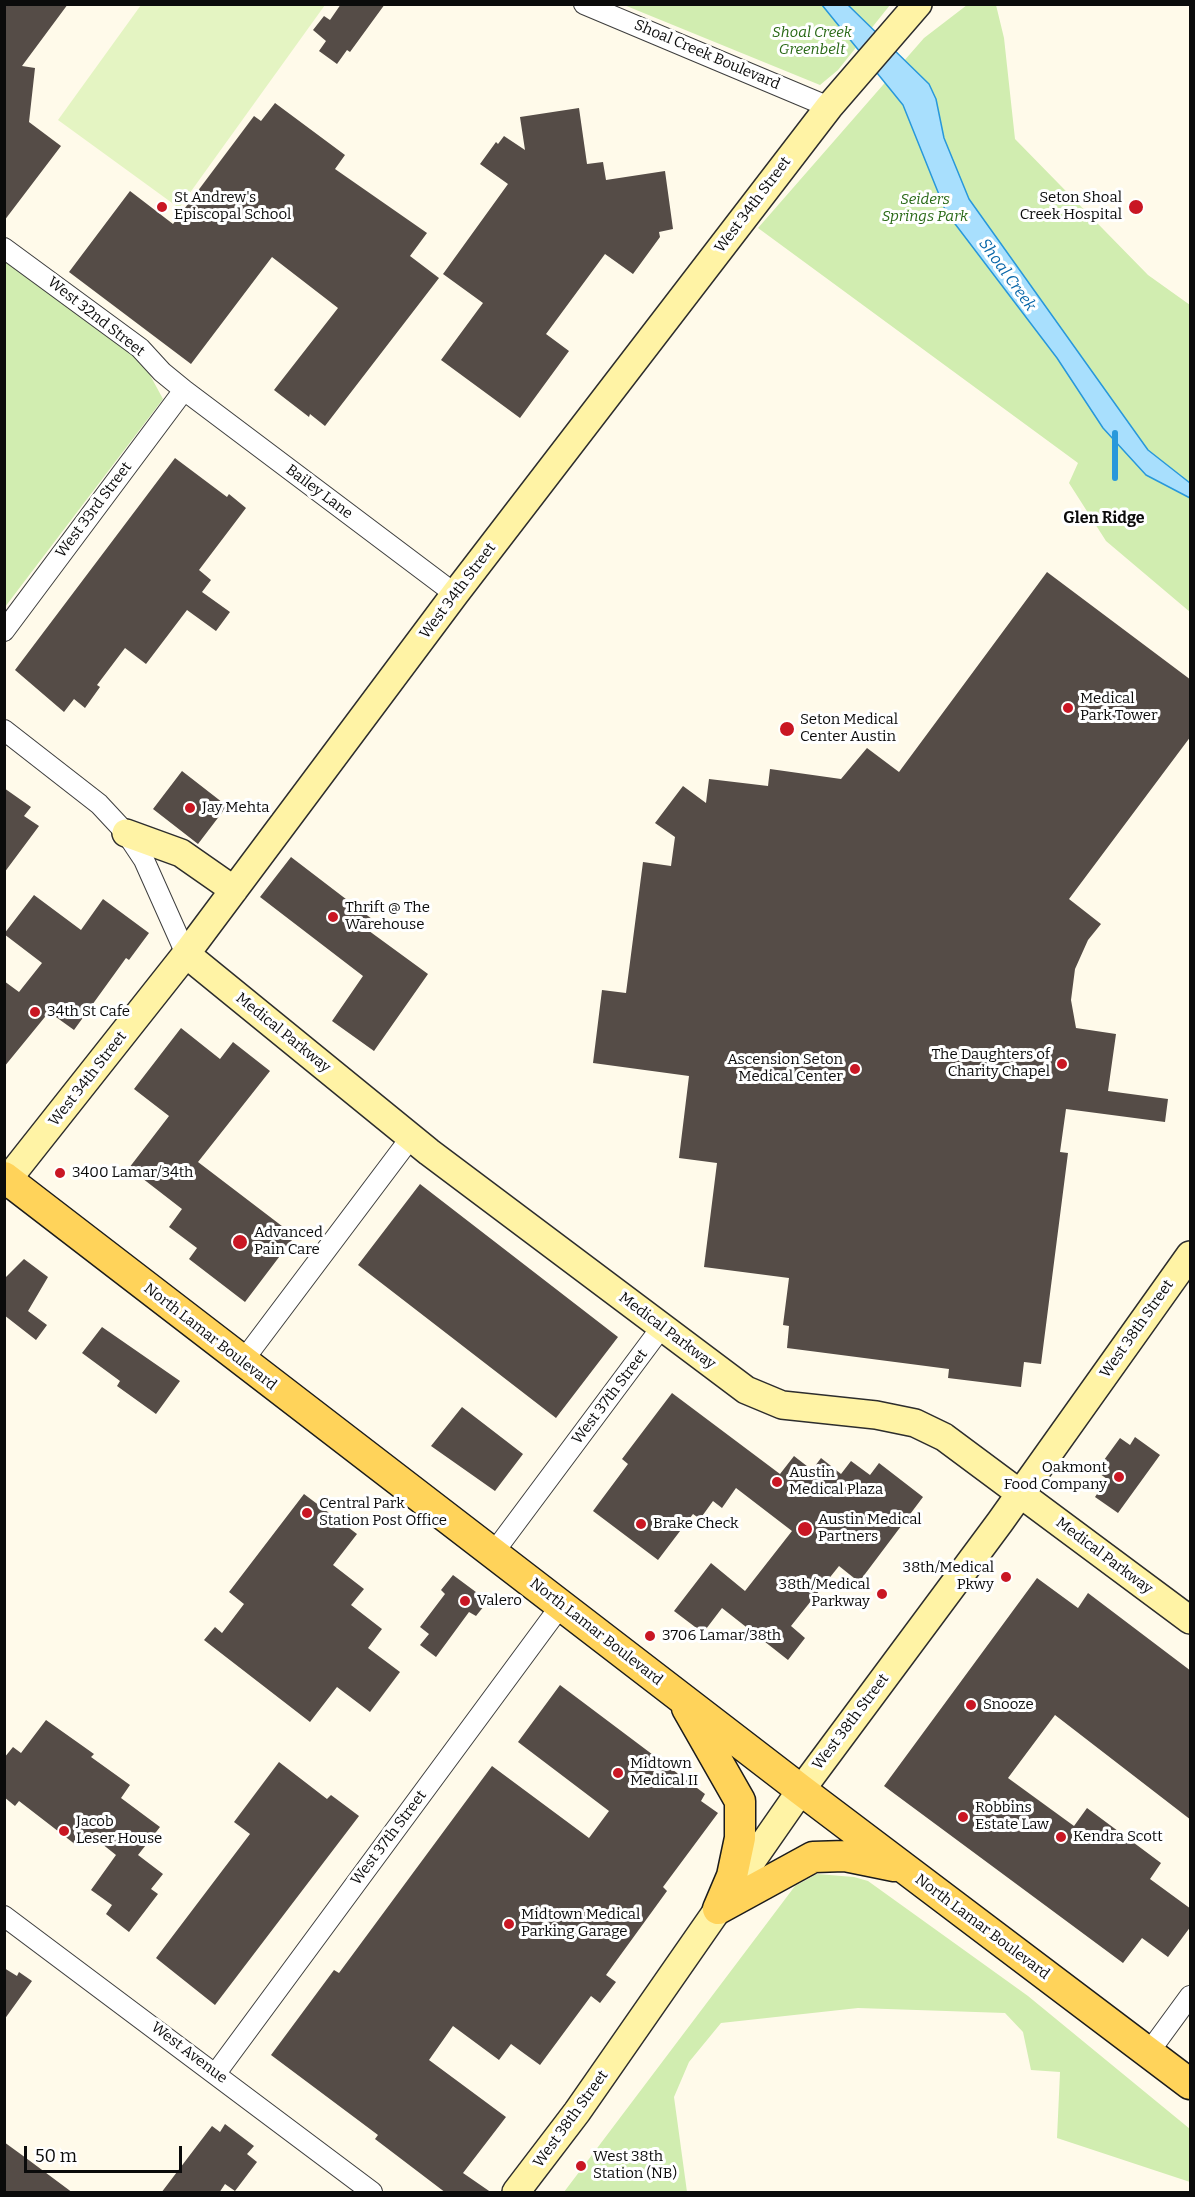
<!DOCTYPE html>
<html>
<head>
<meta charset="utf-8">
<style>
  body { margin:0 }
  #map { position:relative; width:1195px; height:2197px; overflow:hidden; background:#fffaea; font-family:Bitter,serif }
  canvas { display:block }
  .frame { position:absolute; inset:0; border:6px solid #0b0b0b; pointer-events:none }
  .scale { position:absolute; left:24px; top:2146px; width:158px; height:27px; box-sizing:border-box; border:3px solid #0b0b0b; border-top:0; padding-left:8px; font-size:18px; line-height:21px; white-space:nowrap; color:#0b0b0b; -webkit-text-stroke:4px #fff; paint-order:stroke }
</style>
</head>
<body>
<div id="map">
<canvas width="1195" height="2197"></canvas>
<div class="frame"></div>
<div class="scale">50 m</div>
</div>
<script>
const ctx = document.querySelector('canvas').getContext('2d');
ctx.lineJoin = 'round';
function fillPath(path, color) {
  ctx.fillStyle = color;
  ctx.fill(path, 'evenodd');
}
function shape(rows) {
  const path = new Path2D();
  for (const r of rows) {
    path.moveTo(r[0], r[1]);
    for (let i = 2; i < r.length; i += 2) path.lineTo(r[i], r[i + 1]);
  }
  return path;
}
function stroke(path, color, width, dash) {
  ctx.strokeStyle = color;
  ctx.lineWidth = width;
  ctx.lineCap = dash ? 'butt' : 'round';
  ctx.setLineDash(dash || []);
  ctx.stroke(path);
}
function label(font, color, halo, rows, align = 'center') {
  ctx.font = font + ' Bitter,serif';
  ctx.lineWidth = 6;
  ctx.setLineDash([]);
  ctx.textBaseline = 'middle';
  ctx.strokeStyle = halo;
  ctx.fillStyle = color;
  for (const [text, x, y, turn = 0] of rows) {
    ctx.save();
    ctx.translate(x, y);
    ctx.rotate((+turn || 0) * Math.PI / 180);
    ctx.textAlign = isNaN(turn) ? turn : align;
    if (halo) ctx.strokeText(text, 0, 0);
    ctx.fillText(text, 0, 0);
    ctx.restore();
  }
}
fillPath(shape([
  [624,5,890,5,838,70,820,85],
  [967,5,996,5,1004,38,1015,139,1148,275,1190,305,1190,612,1106,541,1069,483,1078,463,758,228,924,38],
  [5,254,138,353,163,399,5,607],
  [817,1874,854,1877,868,1881,1028,1996,1190,2129,1190,2182,1057,2138,1060,2072,1031,2070,1023,2032,1005,2013,858,2008,721,2023,689,2062,674,2097,687,2192,564,2192,795,1886]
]), '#d1edb0');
fillPath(shape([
  [141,5,325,5,179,208,58,120]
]), '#e4f4c2');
const water = shape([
  [822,5,848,5,929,84,936,99,944,138,969,199,1148,450,1190,483,1190,498,1146,475,1103,428,1057,358,946,212,903,105,822,5]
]);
fillPath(water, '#a8dffd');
stroke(water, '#2898db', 1.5);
stroke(shape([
  [1115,478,1115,433]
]), '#2898db', 6);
fillPath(shape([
  [4,4,68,4,22,66,35,68,29,122,61,146,4,221],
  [341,4,385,4,350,52,347,50,337,64,319,51,326,41,313,30,324,16,330,20],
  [275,103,345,155,335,169,427,233,410,256,439,278,325,426,310,414,309,417,274,390,338,308,272,257,191,364,69,272,130,191,173,224,254,116,261,121],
  [579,108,587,164,603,162,606,180,665,171,673,229,659,232,660,237,633,274,605,254,546,334,569,351,520,418,441,360,483,303,443,274,508,184,480,164,496,142,498,144,504,136,525,150,520,117],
  [175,458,227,497,229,494,246,508,199,570,211,580,202,592,230,612,216,631,187,610,146,664,125,648,97,685,100,687,85,708,74,699,64,712,15,670],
  [1047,572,1191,680,1191,736,1069,899,1101,924,1088,940,1075,969,1071,1000,1076,1028,1116,1034,1108,1091,1168,1099,1165,1122,1066,1109,1060,1152,1068,1153,1041,1364,1024,1362,1021,1387,948,1378,949,1369,787,1348,789,1326,783,1325,789,1278,704,1267,717,1163,679,1158,689,1076,593,1063,602,990,626,993,643,862,671,866,675,837,655,823,683,786,706,803,709,779,768,786,770,769,841,779,867,748,899,772],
  [182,771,227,806,198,844,153,809],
  [4,788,31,807,24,816,39,826,4,873],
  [291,857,372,919,365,928,428,974,374,1051,332,1021,363,976,260,897],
  [34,895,81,930,103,899,149,933,129,960,126,958,74,1030,49,1012,4,1067,4,981,19,992,42,963,4,934],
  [181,1028,220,1059,233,1042,270,1071,198,1162,295,1236,245,1302,189,1259,197,1248,169,1227,182,1209,129,1168,169,1116,134,1089],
  [420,1184,618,1337,556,1418,358,1265],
  [24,1259,48,1277,28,1311,47,1325,36,1340,4,1315,4,1279],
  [102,1327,180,1381,156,1414,117,1386,120,1381,82,1353],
  [672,1393,780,1474,794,1456,812,1470,821,1458,841,1474,851,1461,870,1475,879,1463,923,1497,859,1582,839,1566,791,1626,805,1638,788,1660,722,1608,703,1633,674,1611,711,1563,745,1591,792,1531,736,1488,722,1508,713,1501,700,1519,693,1514,658,1560,593,1511,628,1464,622,1459],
  [462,1407,523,1454,495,1491,431,1446],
  [1135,1437,1160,1455,1118,1513,1095,1497,1107,1479,1096,1471,1120,1438,1130,1445],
  [304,1494,357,1534,333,1565,364,1589,351,1605,382,1629,368,1648,400,1672,370,1712,337,1687,310,1722,204,1640,215,1627,222,1633,244,1604,229,1592],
  [453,1575,488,1601,476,1616,469,1612,436,1657,420,1645,429,1634,420,1627,445,1594,441,1590],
  [1037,1578,1078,1608,1088,1593,1191,1671,1191,1820,1055,1715,1008,1778,1074,1826,1087,1808,1161,1863,1150,1879,1191,1909,1191,1926,1168,1957,1142,1938,1123,1963,884,1786],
  [560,1685,705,1794,701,1801,718,1813,663,1887,667,1891,606,1975,616,1982,600,2003,591,1996,540,2065,511,2044,499,2060,453,2026,429,2060,506,2117,463,2173,492,2193,446,2193,375,2139,378,2135,271,2055,334,1970,339,1973,492,1766,589,1838,609,1811,518,1742],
  [46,1720,94,1754,91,1757,130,1785,121,1798,160,1827,138,1855,163,1874,151,1889,158,1894,129,1932,106,1914,112,1905,91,1890,116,1855,87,1832,76,1845,19,1801,15,1806,4,1797,4,1758,13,1747,21,1753],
  [279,1762,327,1799,331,1795,359,1816,215,2005,156,1958,250,1834,234,1822],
  [4,1968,17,1976,19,1972,32,1981,4,2020],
  [225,2124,254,2146,247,2154,257,2162,235,2191,225,2184,219,2193,161,2193,212,2126,220,2132],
  [4,2142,26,2158,73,2193,4,2193]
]), '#554c47');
const street = shape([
  [584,4,829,107],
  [4,248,140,348,162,372,184,390,455,594],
  [4,631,184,390],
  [4,730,99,804,126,833,144,860,186,954],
  [242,1362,412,1136],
  [494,1552,661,1328],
  [4,1916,372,2192],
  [1149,2052,1190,1996],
  [216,2073,562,1604]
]);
const secondary = shape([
  [126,833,181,853,234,890],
  [186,954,429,1152,746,1390,782,1405,876,1415,915,1423,944,1437,1190,1620],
  [4,1184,186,954,455,594,829,107,918,4],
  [516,2192,577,2112,801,1790,1000,1522,1190,1255]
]);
const primary = shape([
  [4,1177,801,1790,1190,2084],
  [687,1708,740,1801,740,1838,732,1876,718,1909],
  [718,1909,813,1857,845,1856,894,1866]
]);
stroke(street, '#3e3e3e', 22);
stroke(secondary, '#2d2d2d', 30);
stroke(primary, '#1c1c1c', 33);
stroke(street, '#fff', 20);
stroke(secondary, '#fff3a5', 27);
stroke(primary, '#ffd35a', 30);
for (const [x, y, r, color] of [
  [162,207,6,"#c91623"],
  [1136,207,8,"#c91623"],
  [1068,708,6,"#c91623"],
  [787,729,8,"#c91623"],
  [190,808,6,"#c91623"],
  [333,917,6,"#c91623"],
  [35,1012,6,"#c91623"],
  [1062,1064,6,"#c91623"],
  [855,1069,6,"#c91623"],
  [60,1173,6,"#c91623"],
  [240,1242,8,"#c91623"],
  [1119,1477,6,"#c91623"],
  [777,1482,6,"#c91623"],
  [307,1513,6,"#c91623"],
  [641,1524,6,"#c91623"],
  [805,1529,8,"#c91623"],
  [1006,1577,6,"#c91623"],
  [882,1594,6,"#c91623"],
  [465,1601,6,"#c91623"],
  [650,1636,6,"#c91623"],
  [971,1705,6,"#c91623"],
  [618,1773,6,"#c91623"],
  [963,1817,6,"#c91623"],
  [64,1831,6,"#c91623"],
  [1061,1837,6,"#c91623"],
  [509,1924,6,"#c91623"],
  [581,2166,6,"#c91623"]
]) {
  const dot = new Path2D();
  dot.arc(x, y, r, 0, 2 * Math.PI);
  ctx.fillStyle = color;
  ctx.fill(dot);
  stroke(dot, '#fff', 2);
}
label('italic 15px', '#296916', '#fff', [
  ["Shoal Creek",812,33],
  ["Greenbelt",812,50],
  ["Seiders",925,200],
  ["Springs Park",925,217]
]);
label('15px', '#0b0b0b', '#fff', [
  ["Shoal Creek Boulevard",707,55,23],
  ["West 34th Street",753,205,-53],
  ["West 32nd Street",96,317,38],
  ["Bailey Lane",319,492,37],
  ["West 33rd Street",94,510,-53],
  ["West 34th Street",458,591,-53],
  ["Medical Parkway",283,1033,39],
  ["West 34th Street",88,1079,-52],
  ["West 38th Street",1137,1329,-55],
  ["Medical Parkway",667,1331,37],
  ["North Lamar Boulevard",210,1337,38],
  ["West 37th Street",610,1397,-53],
  ["Medical Parkway",1104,1556,37],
  ["North Lamar Boulevard",596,1632,38],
  ["West 38th Street",851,1722,-53],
  ["West 37th Street",389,1838,-53],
  ["North Lamar Boulevard",982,1927,37],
  ["West Avenue",189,2053,37],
  ["West 38th Street",571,2119,-54]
]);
label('15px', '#0b0b0b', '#fff', [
  ["St Andrew's",174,198],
  ["Episcopal School",174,215],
  ["Seton Shoal",1122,198,"right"],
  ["Creek Hospital",1122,215,"right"],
  ["Medical",1080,699],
  ["Park Tower",1080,716],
  ["Seton Medical",800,720],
  ["Center Austin",800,737],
  ["Jay Mehta",202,808],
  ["Thrift @ The",345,908],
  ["Warehouse",345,925],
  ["34th St Cafe",47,1012],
  ["The Daughters of",1050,1055,"right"],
  ["Charity Chapel",1050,1072,"right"],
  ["Ascension Seton",843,1060,"right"],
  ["Medical Center",843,1077,"right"],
  ["3400 Lamar/34th",72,1173],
  ["Advanced",254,1233],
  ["Pain Care",254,1250],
  ["Oakmont",1107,1468,"right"],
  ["Food Company",1107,1485,"right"],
  ["Austin",789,1473],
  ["Medical Plaza",789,1490],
  ["Central Park",319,1504],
  ["Station Post Office",319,1521],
  ["Austin Medical",818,1520],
  ["Partners",818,1537],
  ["Brake Check",653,1524],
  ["38th/Medical",994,1568,"right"],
  ["Pkwy",994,1585,"right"],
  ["38th/Medical",870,1585,"right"],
  ["Parkway",870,1602,"right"],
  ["Valero",477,1601],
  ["3706 Lamar/38th",662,1636],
  ["Snooze",983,1705],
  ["Midtown",630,1764],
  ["Medical II",630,1781],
  ["Robbins",975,1808],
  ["Estate Law",975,1825],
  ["Jacob",76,1822],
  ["Leser House",76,1839],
  ["Kendra Scott",1073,1837],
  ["Midtown Medical",521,1915],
  ["Parking Garage",521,1932],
  ["West 38th",593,2157],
  ["Station (NB)",593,2174]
], 'left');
label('italic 16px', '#0967a9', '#fff', [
  ["Shoal Creek",1007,275,54]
]);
label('bold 16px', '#0b0b0b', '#fff', [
  ["Glen Ridge",1104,519]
]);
</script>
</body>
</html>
